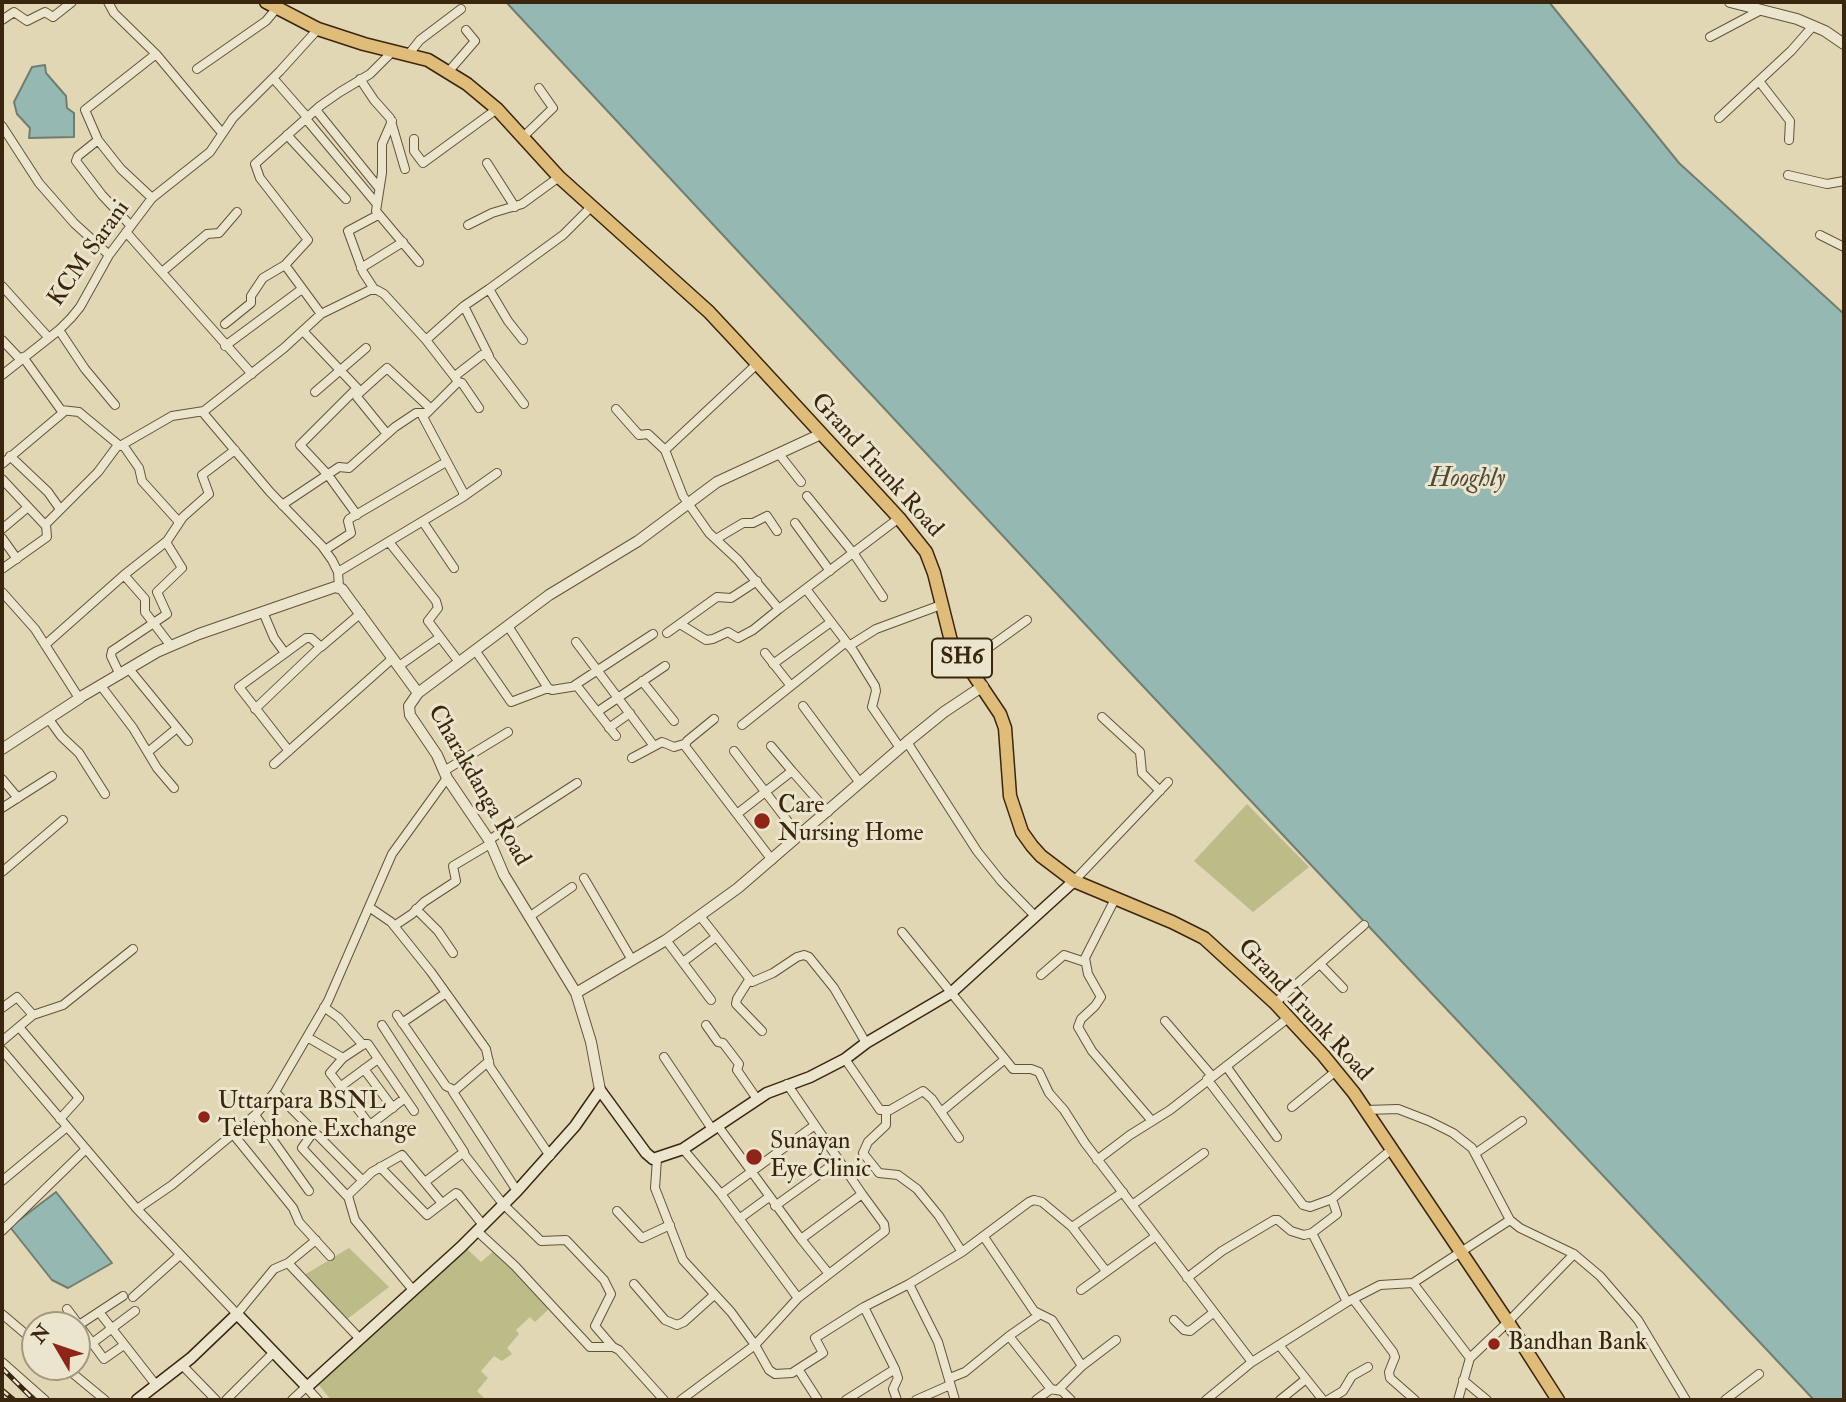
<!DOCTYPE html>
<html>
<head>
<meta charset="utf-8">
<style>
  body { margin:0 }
  #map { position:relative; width:1846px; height:1402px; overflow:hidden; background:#e1d7b4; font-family:"IM FELL Double Pica",serif }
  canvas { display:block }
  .frame { position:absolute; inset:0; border:4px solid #3a250e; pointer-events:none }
  .north { position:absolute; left:21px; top:1311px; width:70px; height:70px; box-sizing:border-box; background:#ece5ce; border:2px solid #a59881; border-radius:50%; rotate:309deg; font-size:19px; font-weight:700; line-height:28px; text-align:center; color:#3a250e }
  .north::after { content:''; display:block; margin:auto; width:24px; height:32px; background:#8f2418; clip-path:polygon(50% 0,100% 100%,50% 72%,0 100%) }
</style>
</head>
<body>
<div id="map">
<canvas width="1846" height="1402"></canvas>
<div class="frame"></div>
<div class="north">N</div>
</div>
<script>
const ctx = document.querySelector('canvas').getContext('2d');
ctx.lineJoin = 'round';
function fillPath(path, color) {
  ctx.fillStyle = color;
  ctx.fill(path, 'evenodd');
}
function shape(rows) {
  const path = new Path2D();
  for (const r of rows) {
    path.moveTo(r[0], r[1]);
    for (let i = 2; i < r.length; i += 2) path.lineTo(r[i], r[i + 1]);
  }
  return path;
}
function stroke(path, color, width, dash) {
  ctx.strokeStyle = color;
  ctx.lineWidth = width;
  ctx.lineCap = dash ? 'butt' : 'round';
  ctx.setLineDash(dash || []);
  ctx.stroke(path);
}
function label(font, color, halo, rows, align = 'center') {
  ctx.font = font + ' "IM FELL Double Pica",serif';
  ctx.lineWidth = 6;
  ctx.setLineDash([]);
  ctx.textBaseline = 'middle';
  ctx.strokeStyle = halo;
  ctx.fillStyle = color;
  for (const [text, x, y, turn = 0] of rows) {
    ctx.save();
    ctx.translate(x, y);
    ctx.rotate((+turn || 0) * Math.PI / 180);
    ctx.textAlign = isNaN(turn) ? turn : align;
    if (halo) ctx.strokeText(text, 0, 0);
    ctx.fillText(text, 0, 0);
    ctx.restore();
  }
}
fillPath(shape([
  [1247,804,1309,867,1253,912,1194,861],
  [465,1247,481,1262,495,1250,551,1307,535,1322,530,1317,516,1330,519,1334,507,1348,512,1354,502,1361,494,1356,481,1371,488,1378,477,1391,486,1400,331,1400,318,1384],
  [349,1248,389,1287,346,1320,301,1277]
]), '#bbbc87');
const water = shape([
  [506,2,1549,2,1679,163,1844,314,1844,1400,1814,1400,1125,667,506,2],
  [45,65,46,73,66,96,67,108,74,113,74,137,29,138,30,128,17,114,14,102,32,67,45,65],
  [56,1192,112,1263,68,1288,52,1280,10,1227,56,1192]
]);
fillPath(water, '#95b8b3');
stroke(water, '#717d71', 2);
const minor = shape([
  [108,2,114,13,156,54,222,133],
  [2,20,14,12,27,21,45,12,53,17,72,2],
  [1710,37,1761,10],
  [408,55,420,40,461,9],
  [197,69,266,21,276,9],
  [449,71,475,41,466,30],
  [273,78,307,117],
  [360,79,374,100,390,118,405,169],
  [1759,81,1790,121,1789,140],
  [316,110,379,188],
  [1719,118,1791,51,1813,26],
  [306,119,376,203],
  [392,121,382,144,382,173,376,211,419,262],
  [2,126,39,183,74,223,109,255],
  [287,135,346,199],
  [522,138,553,108,539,88],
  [414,139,414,151,423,163,497,109],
  [98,140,78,156,76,161,102,195,131,226],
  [487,163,515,207],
  [1788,175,1827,184,1844,181],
  [152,198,121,169,98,140,85,110,156,54],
  [468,225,492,213,522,204,559,177],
  [126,232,252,374],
  [1820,235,1844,247],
  [361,268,403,242],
  [162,272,207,234,219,233,237,212],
  [2,286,49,338],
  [374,289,363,272,348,231,378,215],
  [464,306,489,356],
  [321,314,285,265,308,240,260,178,255,164,320,106,340,92,370,74,393,51],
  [225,324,251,303,251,296,263,278,285,265],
  [59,330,85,369,115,405],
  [303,331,357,388,357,397,387,434],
  [2,340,20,359],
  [523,340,508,321,489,289,563,235,592,206],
  [225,346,302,289],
  [23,357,61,410,79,412,120,446,172,416,204,411],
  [757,364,665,450,683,496,709,533,738,560,779,609,899,518],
  [2,375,59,330,71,318,80,307,109,255,152,198,210,152,233,118,280,71,318,29],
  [455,376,482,355,486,354,524,404],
  [457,382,462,383,479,408],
  [315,392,366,348],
  [357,395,387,368,430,408],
  [616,409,639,435,648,434,665,450],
  [123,445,139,468,142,481,179,522],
  [779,454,801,482],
  [10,456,48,492,60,509],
  [2,464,65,411],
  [2,479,45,525,98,472,118,445],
  [807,496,854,554,883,597],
  [463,497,497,473],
  [282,505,339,467,349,468,395,427,416,413,425,413],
  [357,515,328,475,300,445,357,388],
  [423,522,454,568],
  [795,523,830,571],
  [2,529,27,508],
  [2,538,17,559],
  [716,539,743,523,753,523,767,516,777,531],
  [389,542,436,601,438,608,428,621,459,662],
  [325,550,351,533,348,521,349,519,446,462],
  [2,569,47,537,46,525],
  [338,572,332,560,322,546,270,492,205,415,204,411,284,348,321,314,370,290,377,290,384,294,426,340],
  [124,575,145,599,145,612,171,646],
  [339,587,338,572,463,497,463,492,423,417,457,383,457,380,426,340,464,306,489,289],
  [806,589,854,652,875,686,876,691,872,707,900,748],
  [2,592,35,629,79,698],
  [263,612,274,638,285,653],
  [680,624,706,640,713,639,728,632,738,638,753,630,779,609],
  [508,626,548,688,552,690,577,686,616,736],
  [667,633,717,597,731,598,757,581],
  [576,642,654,746],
  [45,645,124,575,167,541,183,517,209,494,202,475,235,450],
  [849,646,876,629,941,605],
  [475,650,511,702,548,688],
  [765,653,791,686],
  [773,664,831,622],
  [966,664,1027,620],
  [399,666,440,637],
  [129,669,188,741],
  [120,675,111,656,112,651,167,614,157,592,182,568,166,542],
  [642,681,674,721],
  [575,685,653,634],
  [101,686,133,728,157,768,174,788],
  [803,706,860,783],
  [255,709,320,647],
  [597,712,665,666],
  [1102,717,1140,752,1142,773,1160,791],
  [48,718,61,736,79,753,105,794],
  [714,719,687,741,685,746,772,860],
  [742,725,846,642],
  [609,728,630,713],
  [907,742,977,851,1001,881,1035,916],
  [289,751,239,687,306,638,311,638,321,647,361,613],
  [734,751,799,836],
  [148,752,177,728],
  [632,758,662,742,674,747,684,744],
  [274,764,393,658],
  [444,771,508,732],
  [792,771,828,812],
  [2,779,18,798],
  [2,808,52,776],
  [737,814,792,771,771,746],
  [489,840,577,783],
  [2,872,63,820],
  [584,878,632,960],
  [1074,881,1168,782],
  [1115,899,1085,958,1088,974,1101,997,1095,1006,1081,1019,1078,1027,1092,1051,1152,1121],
  [369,907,391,922,431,972,486,1049,490,1067,550,1156],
  [416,909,438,931,453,953],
  [700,916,752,982,773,973,797,957,804,955,809,957,834,988,866,1043],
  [529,917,572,887],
  [394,926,412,914,424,902,456,881,453,866,490,844],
  [902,932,1013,1069,1031,1069,1039,1072,1049,1093,1064,1110,1085,1143,1252,1362],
  [666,940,711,1000],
  [683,962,716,937],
  [1320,964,1343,988],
  [1041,975,1064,955,1085,962],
  [749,980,737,999,736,1004,762,1031],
  [1275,1003,1364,925],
  [324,1007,339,1018,363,1045],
  [2,1008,17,997,33,1015,63,1005,133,949],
  [397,1015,446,1086,454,1090],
  [1165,1021,1212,1076],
  [402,1023,446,993],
  [382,1025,464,1152,425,1182],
  [706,1025,718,1042,723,1043,739,1064,737,1070,757,1099],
  [19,1027,79,1098,60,1119],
  [307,1037,343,1058,364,1044,368,1044,414,1111],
  [2,1041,33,1015],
  [2,1050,137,1209,237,1314,274,1269,288,1263,360,1339],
  [664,1057,712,1129],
  [343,1058,330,1073,370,1125,405,1098],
  [845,1059,880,1110,890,1110,923,1091,932,1099,959,1138],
  [489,1061,453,1092,517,1191],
  [1226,1066,1277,1137],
  [364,1069,393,1108],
  [1207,1079,1303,1205,1310,1207,1332,1199],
  [340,1087,378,1059],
  [275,1092,363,1181],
  [1292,1107,1336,1071],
  [1366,1110,1398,1109,1429,1121,1453,1133,1472,1148,1510,1220,1520,1228,1574,1254,1600,1276,1638,1320,1686,1400],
  [886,1111,886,1125,868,1142,863,1153,879,1173,898,1175,917,1189,939,1216,962,1252],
  [941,1112,1004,1060],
  [255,1115,309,1191],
  [718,1126,801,1239],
  [314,1131,302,1148,347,1196,372,1172,402,1155,441,1202,444,1202,456,1193,458,1194,483,1225],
  [233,1134,293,1208,299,1222,330,1256],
  [683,1149,721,1194,798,1298],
  [1476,1153,1522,1121],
  [464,1154,503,1204,541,1241,566,1240,604,1280,611,1294,595,1326,613,1347],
  [657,1159,655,1188,683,1260,731,1312,755,1345,798,1298,829,1274,801,1239,862,1194,787,1084],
  [1097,1160,1130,1135,1170,1110,1288,1018],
  [380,1167,427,1215,444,1202],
  [2,1181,67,1127],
  [721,1194,815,1125],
  [348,1196,355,1220,413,1290],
  [1132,1205,1204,1153],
  [775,1206,839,1160],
  [137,1209,172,1185,233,1134,255,1115,275,1092,328,1001,392,854,447,778],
  [617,1211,642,1238,670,1225],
  [739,1219,769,1197],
  [1072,1227,1106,1271],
  [2,1231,86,1149],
  [477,1231,515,1266,590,1347,613,1347,619,1350,664,1400],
  [1312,1233,1347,1302],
  [984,1237,1034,1311,1052,1320,1082,1366],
  [288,1263,316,1240],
  [829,1274,885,1231,884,1224,862,1194],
  [1187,1278,1222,1251,1274,1220,1278,1220,1291,1231,1304,1235,1312,1233,1337,1214,1332,1199,1392,1149],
  [1413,1283,1470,1358],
  [634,1284,665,1320,677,1325,684,1322,714,1295],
  [909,1284,938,1342,955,1400],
  [1081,1290,1156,1236],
  [133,1297,180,1255],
  [1353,1299,1393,1352,1395,1357,1389,1372,1390,1378,1415,1400],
  [67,1309,104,1359,124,1345],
  [99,1312,156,1385],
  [2,1314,35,1342],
  [1174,1320,1184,1330,1190,1331,1213,1313],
  [79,1325,123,1296],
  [1009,1336,1051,1389],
  [91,1344,135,1311],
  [1279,1345,1323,1400],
  [2,1362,45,1400],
  [182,1365,216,1400],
  [65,1367,105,1400],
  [895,1369,898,1378,893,1389,897,1400],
  [950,1378,965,1372,1009,1336,1039,1315],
  [1463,1380,1487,1400],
  [1058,1390,1082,1366,1116,1340],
  [226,1400,273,1353],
  [292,1400,306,1387,318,1400],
  [681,1400,755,1345,769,1370,775,1374,792,1373,798,1369],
  [818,1400,798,1369,823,1353,815,1338,864,1307,909,1284,962,1252,1029,1202,1034,1200,1042,1202,1072,1227,1123,1192],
  [846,1400,895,1369,864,1307],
  [916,1400,950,1385],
  [1036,1400,1051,1389,1062,1391,1071,1400],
  [1206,1400,1252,1362,1347,1302,1380,1285,1413,1283,1510,1220],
  [1280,1400,1306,1379],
  [1328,1400,1343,1391,1352,1376,1368,1367],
  [1458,1400,1470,1358,1508,1322,1574,1254],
  [1725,1400,1759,1374]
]);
const tertiary = shape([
  [1730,2,1797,19,1825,31,1844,44],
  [418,693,549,595,638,541,717,482,821,434],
  [79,698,157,652,199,634,335,587,342,589,418,693,409,706,410,715,437,755,447,778,489,840,504,875,576,993,591,1042,600,1090],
  [2,749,80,698],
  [576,993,666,940,738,888,907,742,944,712,983,686]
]);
const secondary = shape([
  [137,1400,191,1358,237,1314,307,1387,461,1247,517,1191,575,1126,600,1090,646,1153,653,1159,683,1149,767,1093,810,1077,845,1059,866,1043,951,993,1074,881]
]);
const primary = shape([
  [266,2,318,29,364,44,428,60,467,84,497,109,559,177,709,312,737,342,899,518,926,552,934,573,951,641,1000,714,1005,728,1010,796,1022,832,1032,846,1041,856,1074,881,1172,922,1204,938,1275,1003,1323,1055,1354,1093,1508,1322,1558,1400]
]);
stroke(minor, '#645238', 10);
stroke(tertiary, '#645238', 12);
stroke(secondary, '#3a250e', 13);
stroke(primary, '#3a250e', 15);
stroke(minor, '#ece5ce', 8);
stroke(tertiary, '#ece5ce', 10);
stroke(secondary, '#ece5ce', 10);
stroke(primary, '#e0bc7a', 12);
const rail = shape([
  [2,1368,34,1400],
  [2,1390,14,1400]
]);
stroke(rail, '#3a250e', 5);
stroke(rail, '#ece5ce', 2.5, [8]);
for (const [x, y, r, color] of [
  [762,821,9,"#8f2418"],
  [204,1117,7,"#8f2418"],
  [754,1157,9,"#8f2418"],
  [1494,1344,7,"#8f2418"]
]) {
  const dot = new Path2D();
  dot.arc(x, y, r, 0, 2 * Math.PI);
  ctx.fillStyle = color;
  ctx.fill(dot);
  stroke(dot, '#ece5ce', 2.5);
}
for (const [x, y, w] of [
  [962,658,60]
]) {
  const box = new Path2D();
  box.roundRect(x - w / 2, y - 19.5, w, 39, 5);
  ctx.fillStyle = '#ece5ce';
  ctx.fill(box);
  stroke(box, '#3a250e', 2);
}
label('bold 23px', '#3a250e', null, [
  ["SH6",962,658]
]);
label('24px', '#3a250e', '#ece5ce', [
  ["KCM Sarani",90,254,-55],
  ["Grand Trunk Road",876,466,48],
  ["Charakdanga Road",478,786,60],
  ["Grand Trunk Road",1304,1011,47]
]);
label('24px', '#3a250e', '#ece5ce', [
  ["Care",778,807],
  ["Nursing Home",778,835],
  ["Uttarpara BSNL",218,1103],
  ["Telephone Exchange",218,1131],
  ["Sunayan",770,1143],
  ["Eye Clinic",770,1171],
  ["Bandhan Bank",1508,1344]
], 'left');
label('italic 26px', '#514a37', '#ece5ce', [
  ["Hooghly",1467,480]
]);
</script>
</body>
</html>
